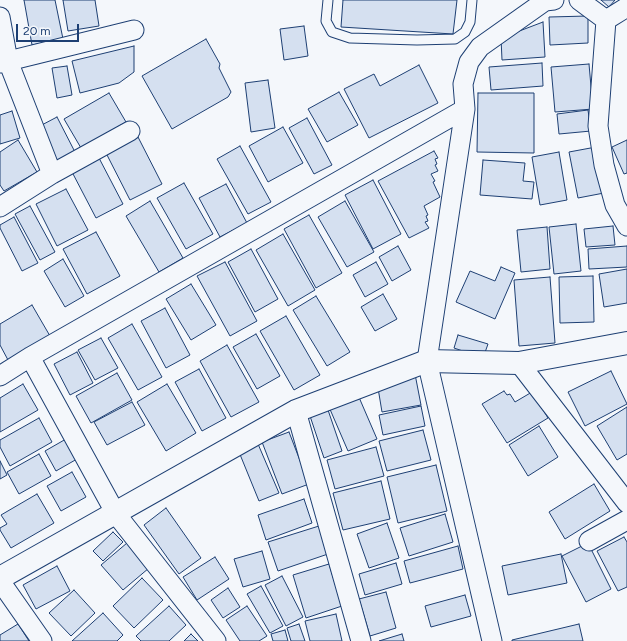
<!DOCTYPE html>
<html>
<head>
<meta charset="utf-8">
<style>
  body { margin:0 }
  #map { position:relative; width:627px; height:641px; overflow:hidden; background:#f4f7fb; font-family:Figtree,sans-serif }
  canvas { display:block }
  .scale { position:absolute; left:16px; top:24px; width:63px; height:18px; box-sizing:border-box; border:2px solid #1d3f73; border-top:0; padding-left:5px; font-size:12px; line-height:14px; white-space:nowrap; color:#1d3f73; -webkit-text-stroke:3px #f4f7fb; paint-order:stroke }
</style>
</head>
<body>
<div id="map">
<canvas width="627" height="641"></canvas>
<div class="scale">20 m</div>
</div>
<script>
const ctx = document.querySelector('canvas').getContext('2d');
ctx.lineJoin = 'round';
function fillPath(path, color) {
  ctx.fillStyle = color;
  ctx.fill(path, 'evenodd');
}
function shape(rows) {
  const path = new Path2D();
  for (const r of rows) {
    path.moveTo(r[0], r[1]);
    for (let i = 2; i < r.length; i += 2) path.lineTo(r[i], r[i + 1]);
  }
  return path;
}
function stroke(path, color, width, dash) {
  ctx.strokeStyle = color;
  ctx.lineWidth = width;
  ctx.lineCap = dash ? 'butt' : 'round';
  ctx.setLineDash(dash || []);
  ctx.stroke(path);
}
const building = shape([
  [24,0,55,0,63,39,32,45,24,0],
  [63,0,95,0,99,26,68,31,63,0],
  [343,0,457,0,453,34,341,27,343,0],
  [601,0,615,0,609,7,601,0],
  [588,16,588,43,550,45,549,17,588,16],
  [543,22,545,57,502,60,501,38,543,22],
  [304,26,308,56,284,60,280,29,304,26],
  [206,39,220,64,219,68,231,92,228,97,172,129,142,76,206,39],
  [134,46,134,72,119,83,80,93,72,61,134,46],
  [542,63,543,86,491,90,489,67,542,63],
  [589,64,593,109,555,112,551,67,589,64],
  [419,65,438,103,369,138,344,89,374,74,380,86,419,65],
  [67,66,72,95,57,98,52,68,67,66],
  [268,80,275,128,251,132,245,83,268,80],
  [339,92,358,125,327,142,308,109,339,92],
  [109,93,126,122,81,148,64,119,109,93],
  [478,93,534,93,534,153,477,152,478,93],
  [588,110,591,131,559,134,557,114,588,110],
  [12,111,20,138,0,144,0,115,12,111],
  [57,117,76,154,57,164,38,127,57,117],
  [307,118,332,165,314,174,289,128,307,118],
  [283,127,303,163,268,182,249,146,283,127],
  [138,137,162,184,130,200,106,153,138,137],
  [18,140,37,172,4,191,0,185,0,152,18,140],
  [627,140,627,173,624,174,612,147,627,140],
  [240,146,271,202,248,214,217,159,240,146],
  [596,147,604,193,578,198,569,152,596,147],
  [434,151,438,158,435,159,437,164,435,165,438,171,431,174,435,181,433,182,440,197,424,206,428,215,426,216,428,221,425,222,429,228,409,238,378,181,434,151],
  [559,152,567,200,540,205,532,157,559,152],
  [99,158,123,204,96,218,72,172,99,158],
  [483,160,525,163,523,181,534,182,532,199,480,195,483,160],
  [373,180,401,234,373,249,345,195,373,180],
  [184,183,213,234,186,249,157,198,184,183],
  [226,184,247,223,220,237,199,198,226,184],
  [66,189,88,230,57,246,36,204,66,189],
  [150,201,183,258,159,272,126,216,150,201],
  [345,201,374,252,347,267,318,217,345,201],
  [30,206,55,252,40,260,15,214,30,206],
  [309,215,342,273,316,288,284,229,309,215],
  [14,217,38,263,22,271,0,228,0,225,14,217],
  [576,224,581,271,554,274,549,227,576,224],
  [613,226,615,245,586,247,584,229,613,226],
  [547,227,550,269,521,272,517,230,547,227],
  [96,232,120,276,87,294,63,249,96,232],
  [283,234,315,290,288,306,256,250,283,234],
  [398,246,411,270,392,281,379,257,398,246],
  [627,246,627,267,589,269,588,249,627,246],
  [251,249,278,299,255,312,228,262,251,249],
  [63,259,84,296,65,307,44,271,63,259],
  [225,262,257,321,230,336,197,276,225,262],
  [376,262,388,284,365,297,353,275,376,262],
  [501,267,515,273,495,319,456,302,470,271,495,281,501,267],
  [627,269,627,303,604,307,599,274,627,269],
  [593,276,594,322,560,323,559,277,593,276],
  [550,277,555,343,519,346,514,280,550,277],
  [191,284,216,325,191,340,166,299,191,284],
  [383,294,397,319,375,331,361,307,383,294],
  [316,296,350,352,327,366,293,310,316,296],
  [32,305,50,336,8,360,0,345,0,324,32,305],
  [165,308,190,355,166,368,141,321,165,308],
  [286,316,320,375,294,390,260,331,286,316],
  [132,324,162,377,138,390,108,338,132,324],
  [256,334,280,376,257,389,233,347,256,334],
  [458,335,488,344,483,358,454,348,458,335],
  [101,338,118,368,95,380,78,350,101,338],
  [227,345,259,402,231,417,200,361,227,345],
  [77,352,93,383,70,395,54,364,77,352],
  [199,369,226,418,202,431,175,382,199,369],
  [611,371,627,404,585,426,568,392,611,371],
  [117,373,132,400,91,423,76,396,117,373],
  [415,374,421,405,382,412,377,382,415,374],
  [23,384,38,410,0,432,0,398,23,384],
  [167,384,196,433,166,451,137,402,167,384],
  [504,391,507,395,510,394,515,402,532,392,548,418,507,443,482,404,504,391],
  [358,395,377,439,348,451,329,407,358,395],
  [132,402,145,425,107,445,94,422,132,402],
  [421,406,425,426,383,435,379,415,421,406],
  [327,407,342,451,324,458,309,413,327,407],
  [627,407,627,454,617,460,597,426,627,407],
  [39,418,52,442,10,466,0,447,0,440,39,418],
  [539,426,558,457,528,476,509,445,539,426],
  [423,430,431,460,387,471,379,441,423,430],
  [289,432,309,484,282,494,262,442,289,432],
  [66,439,77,459,56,471,45,451,66,439],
  [258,444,279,493,259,501,239,452,258,444],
  [376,447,384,476,335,489,327,460,376,447],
  [39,454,51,476,19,494,7,472,39,454],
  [0,461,7,475,0,479,0,461],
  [436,465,447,511,398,523,387,477,436,465],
  [72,472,86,497,61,511,47,486,72,472],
  [381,481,390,519,343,530,333,493,381,481],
  [594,484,610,511,565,539,549,512,594,484],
  [37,494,54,523,11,548,0,530,0,528,7,524,1,515,37,494],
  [304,499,312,523,266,540,258,515,304,499],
  [166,508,201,558,179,574,144,525,166,508],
  [445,514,453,542,409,556,400,528,445,514],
  [387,523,399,558,369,568,357,534,387,523],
  [319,526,328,554,278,571,268,542,319,526],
  [113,532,123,542,103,561,93,551,113,532],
  [624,537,627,542,627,587,618,591,597,551,624,537],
  [127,543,149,568,123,590,101,565,127,543],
  [588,543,611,589,586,602,562,556,588,543],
  [458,546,463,569,410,583,404,561,458,546],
  [262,551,270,579,243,587,234,559,262,551],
  [561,554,567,583,508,595,502,566,561,554],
  [215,557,229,579,197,600,183,577,215,557],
  [396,563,402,584,365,595,359,574,396,563],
  [329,564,342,606,306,618,293,575,329,564],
  [57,566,70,591,36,609,23,585,57,566],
  [282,576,303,617,286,626,265,585,282,576],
  [142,578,163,600,134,628,113,606,142,578],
  [261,586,283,626,270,633,247,594,261,586],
  [228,588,240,607,223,618,211,600,228,588],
  [74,590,95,613,71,636,49,613,74,590],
  [386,592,396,628,370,636,359,599,386,592],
  [465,595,471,616,431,627,425,606,465,595],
  [169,606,186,625,169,641,141,641,136,636,169,606],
  [247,606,267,636,259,641,240,641,226,620,247,606],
  [103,613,123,635,117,641,72,641,103,613],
  [336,614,342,641,310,641,305,621,336,614],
  [18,624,29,641,0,641,0,635,18,624],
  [299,624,305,641,291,641,287,628,299,624],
  [579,624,583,641,512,641,512,640,579,624],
  [285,630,288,641,273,641,271,634,285,630],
  [191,634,198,641,184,641,191,634],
  [402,634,404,641,379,641,402,634]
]);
fillPath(building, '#d5e0f0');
stroke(building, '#1d3f73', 1);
const service = shape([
  [328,0,326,21,332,32,350,38,417,40,455,39,465,32,470,22,472,0]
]);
const minor = shape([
  [579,0,606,20],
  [627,7,606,20,598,126,604,165,615,205,627,226],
  [0,17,8,61,52,174],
  [0,63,134,30],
  [0,207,52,174,130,131],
  [30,357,116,514,216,641],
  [519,363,627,503],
  [0,376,30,357,465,109],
  [296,411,361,641],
  [589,541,627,520],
  [0,581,42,641],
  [492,641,427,361,465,109,463,84,469,62,480,47,545,1,554,0]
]);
const tertiary = shape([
  [0,578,296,411,427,361,519,363,627,343]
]);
stroke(service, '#1d3f73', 11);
stroke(minor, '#1d3f73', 21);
stroke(tertiary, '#1d3f73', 24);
stroke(service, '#f4f7fb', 9);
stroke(minor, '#f4f7fb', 19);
stroke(tertiary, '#f4f7fb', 22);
</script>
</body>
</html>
